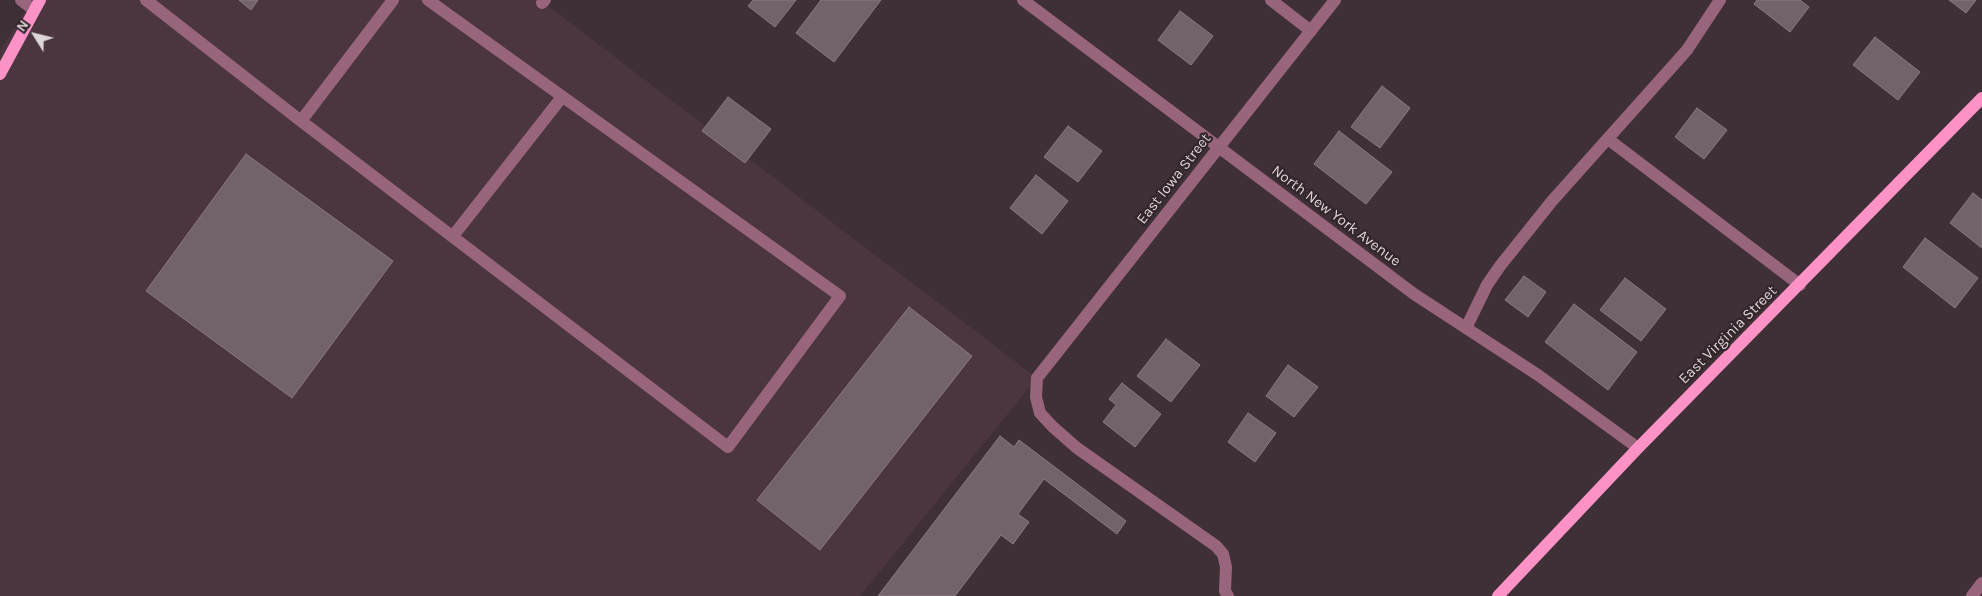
<!DOCTYPE html>
<html>
<head>
<meta charset="utf-8">
<style>
  body { margin:0 }
  #map { position:relative; width:1982px; height:596px; overflow:hidden; background:#3e3036; font-family:Karla,sans-serif }
  canvas { display:block }
  .north { position:absolute; left:10px; top:10px; width:50px; height:50px; -webkit-text-stroke:4px #33262c; paint-order:stroke; rotate:306deg; font-size:14px; font-weight:700; line-height:20px; text-align:center; color:#dfd6d9 }
  .north::after { content:''; display:block; margin:auto; width:18px; height:22px; background:#dfd6d9; clip-path:polygon(50% 0,100% 100%,50% 72%,0 100%) }
</style>
</head>
<body>
<div id="map">
<canvas width="1982" height="596"></canvas>
<div class="north">N</div>
</div>
<script>
const ctx = document.querySelector('canvas').getContext('2d');
ctx.lineJoin = 'round';
function fillPath(path, color) {
  ctx.fillStyle = color;
  ctx.fill(path, 'evenodd');
}
function shape(rows) {
  const path = new Path2D();
  for (const r of rows) {
    path.moveTo(r[0], r[1]);
    for (let i = 2; i < r.length; i += 2) path.lineTo(r[i], r[i + 1]);
  }
  return path;
}
function stroke(path, color, width, dash) {
  ctx.strokeStyle = color;
  ctx.lineWidth = width;
  ctx.lineCap = dash ? 'butt' : 'round';
  ctx.setLineDash(dash || []);
  ctx.stroke(path);
}
function label(font, color, halo, rows, align = 'center') {
  ctx.font = font + ' Karla,sans-serif';
  ctx.lineWidth = 4.5;
  ctx.setLineDash([]);
  ctx.textBaseline = 'middle';
  ctx.strokeStyle = halo;
  ctx.fillStyle = color;
  for (const [text, x, y, turn = 0] of rows) {
    ctx.save();
    ctx.translate(x, y);
    ctx.rotate((+turn || 0) * Math.PI / 180);
    ctx.textAlign = isNaN(turn) ? turn : align;
    if (halo) ctx.strokeText(text, 0, 0);
    ctx.fillText(text, 0, 0);
    ctx.restore();
  }
}
fillPath(shape([
  [32,0,540,0,1037,378,860,596,0,596,0,51]
]), '#4b363f');
const building = shape([
  [239,0,258,0,251,10,239,0],
  [753,0,796,0,775,27,748,6,753,0],
  [821,0,881,0,834,62,796,33,821,0],
  [1757,0,1800,0,1809,7,1790,32,1754,4,1757,0],
  [1949,0,1976,0,1966,13,1949,0],
  [1180,11,1213,36,1191,65,1158,40,1180,11],
  [1875,37,1920,72,1898,100,1853,65,1875,37],
  [1382,86,1410,108,1380,148,1351,127,1382,86],
  [728,97,771,129,745,163,702,131,728,97],
  [1697,108,1727,130,1704,159,1675,137,1697,108],
  [1068,126,1102,151,1078,182,1044,157,1068,126],
  [1339,131,1392,172,1366,204,1314,164,1339,131],
  [246,154,393,261,292,398,146,291,246,154],
  [1036,175,1068,201,1042,234,1010,208,1036,175],
  [1973,193,1982,200,1982,248,1950,223,1973,193],
  [1925,238,1978,278,1955,308,1903,267,1925,238],
  [1524,276,1546,292,1528,317,1505,300,1524,276],
  [1625,278,1666,309,1641,341,1600,310,1625,278],
  [1574,304,1637,352,1608,390,1545,342,1574,304],
  [909,307,972,356,820,550,757,500,909,307],
  [1166,339,1200,365,1171,402,1137,376,1166,339],
  [1288,365,1318,387,1294,417,1266,396,1288,365],
  [1122,383,1161,414,1135,447,1103,422,1116,405,1109,399,1122,383],
  [1248,413,1276,433,1255,462,1228,442,1248,413],
  [1000,436,1014,447,1019,440,1126,521,1117,534,1044,479,1018,514,1029,522,1013,544,1001,535,955,596,878,596,1000,436]
]);
fillPath(building, '#726269');
stroke(building, '#8a7981', 1);
stroke(shape([
  [21,0,34,10],
  [146,0,301,121,728,447,840,296,428,0],
  [1023,0,1414,294,1538,375,1638,448],
  [1271,0,1311,31],
  [542,3,545,0],
  [301,121,393,0],
  [1608,139,1800,285],
  [453,236,562,97],
  [1466,328,1487,285,1500,266,1552,201,1687,50,1720,0],
  [1228,596,1225,591,1226,567,1223,554,1216,546,1077,448,1053,427,1040,413,1036,397,1037,378,1335,0],
  [1972,596,1982,583]
]), '#99657d', 12);
stroke(shape([
  [0,74,40,0],
  [1498,596,1638,448,1982,98]
]), '#fc92c5', 12);
label('15px', '#dfd6d9', '#33262c', [
  ["East Iowa Street",1174,179,-52],
  ["North New York Avenue",1336,216,37],
  ["East Virginia Street",1728,335,-45]
]);
</script>
</body>
</html>
